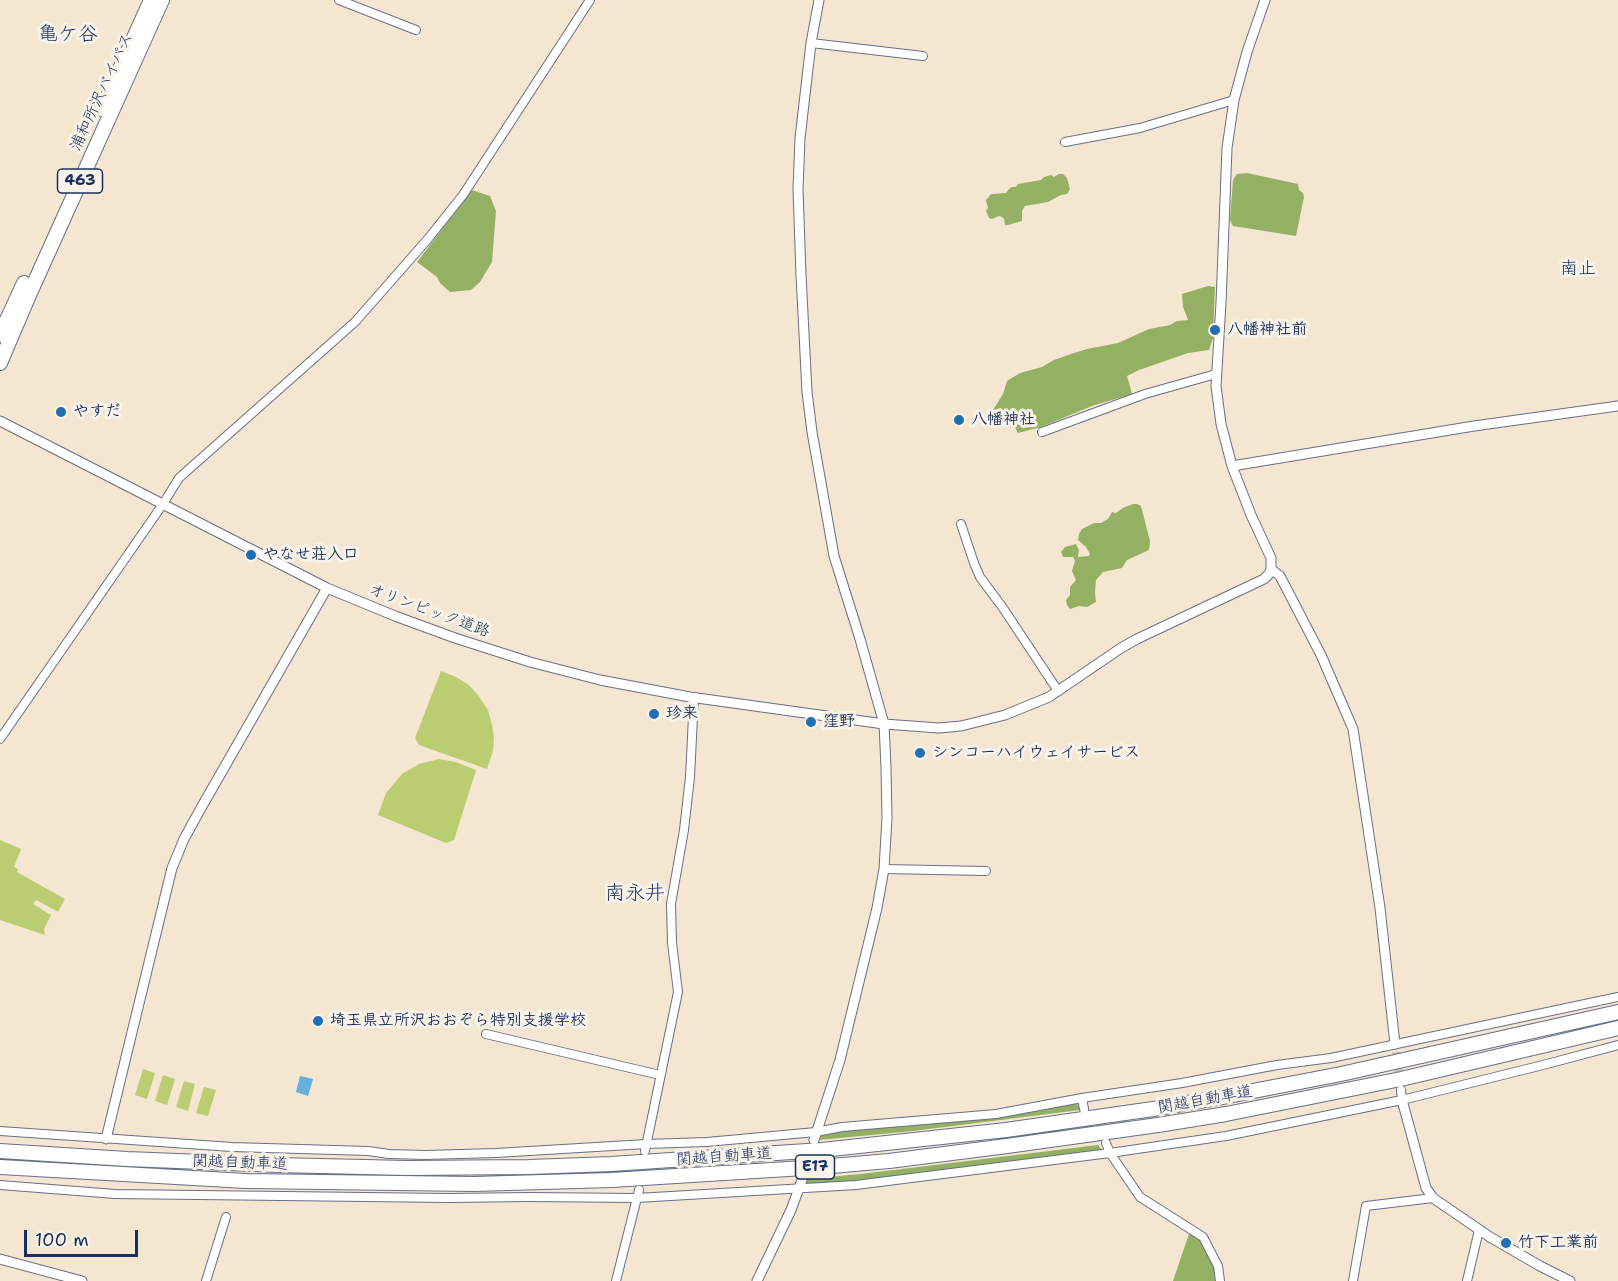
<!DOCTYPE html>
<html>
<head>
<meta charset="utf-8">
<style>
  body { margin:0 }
  #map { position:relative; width:1618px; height:1281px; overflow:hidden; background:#f4e6d1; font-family:"Shantell Sans",sans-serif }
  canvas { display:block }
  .scale { position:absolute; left:24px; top:1230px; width:114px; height:27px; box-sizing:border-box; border:3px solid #1b2f5e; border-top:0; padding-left:8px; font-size:18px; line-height:21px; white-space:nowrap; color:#1b2f5e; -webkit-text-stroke:4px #f7f3e8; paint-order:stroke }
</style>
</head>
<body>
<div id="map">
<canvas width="1618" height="1281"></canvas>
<div class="scale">100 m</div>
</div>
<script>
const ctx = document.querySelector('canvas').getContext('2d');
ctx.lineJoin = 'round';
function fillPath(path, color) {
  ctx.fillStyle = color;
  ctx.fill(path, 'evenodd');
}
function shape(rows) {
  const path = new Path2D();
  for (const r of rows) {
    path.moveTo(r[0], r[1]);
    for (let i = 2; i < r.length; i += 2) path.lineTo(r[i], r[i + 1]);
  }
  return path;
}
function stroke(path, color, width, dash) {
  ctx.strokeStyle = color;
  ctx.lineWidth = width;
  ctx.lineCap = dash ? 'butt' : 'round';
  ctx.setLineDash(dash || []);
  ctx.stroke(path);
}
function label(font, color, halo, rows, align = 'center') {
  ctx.font = font + ' "Shantell Sans","Klee One",sans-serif';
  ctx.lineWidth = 6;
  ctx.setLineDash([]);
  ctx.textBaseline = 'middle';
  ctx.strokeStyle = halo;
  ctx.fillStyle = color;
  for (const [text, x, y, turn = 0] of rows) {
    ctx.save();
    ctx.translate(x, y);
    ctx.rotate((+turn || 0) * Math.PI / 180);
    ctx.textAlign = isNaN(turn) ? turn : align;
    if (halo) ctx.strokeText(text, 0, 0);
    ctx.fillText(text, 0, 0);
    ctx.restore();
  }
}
fillPath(shape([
  [441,671,456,677,469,685,478,695,488,710,492,725,494,738,493,751,487,769,419,745,415,738],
  [439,759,456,762,476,770,454,840,446,843,378,815,386,793,402,774,419,764],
  [0,840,21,849,14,867,18,869,17,872,65,899,58,912,36,900,33,904,51,915,44,929,45,935,0,920],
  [143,1069,155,1073,147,1099,135,1095],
  [163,1075,175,1079,167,1105,155,1101],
  [184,1081,195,1084,188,1111,176,1107],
  [204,1087,216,1090,208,1116,196,1113]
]), '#bbcd71');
fillPath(shape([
  [1247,173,1298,184,1299,190,1303,193,1304,197,1296,236,1233,226,1230,220,1233,180,1237,174],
  [1059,174,1063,174,1067,178,1070,189,1067,194,1061,195,1048,202,1025,206,1022,211,1022,221,1008,225,1005,225,1004,219,1002,217,999,216,992,219,989,218,986,211,988,208,986,200,991,194,1006,193,1009,189,1012,187,1016,187,1018,184,1041,180,1044,177,1051,175,1054,177],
  [472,190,490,196,496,211,492,262,480,282,471,290,450,292,440,283,437,277,417,262],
  [1208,286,1215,287,1213,338,1209,350,1188,353,1139,370,1127,376,1132,394,1092,406,1041,427,1018,433,1011,421,994,424,993,410,1003,394,1007,381,1020,373,1042,367,1054,360,1074,353,1087,349,1118,343,1149,329,1170,325,1177,321,1188,320,1183,307,1182,294],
  [1133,504,1137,504,1141,506,1150,541,1149,550,1127,560,1122,568,1103,572,1096,580,1095,593,1096,602,1087,607,1079,606,1070,609,1067,605,1066,600,1070,595,1070,587,1076,580,1072,571,1075,561,1073,557,1063,557,1061,552,1065,547,1076,544,1079,550,1078,557,1089,556,1090,554,1086,547,1078,540,1079,534,1082,529,1094,523,1101,523,1108,519,1112,512,1116,513,1123,508],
  [1075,1103,1078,1105,1080,1110,913,1131,819,1140,822,1134,829,1132],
  [1098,1145,1103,1152,930,1173,807,1185,806,1179,861,1174],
  [1190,1231,1202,1241,1213,1259,1216,1281,1173,1281]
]), '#94b063');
fillPath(shape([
  [300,1076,313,1079,308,1096,296,1092]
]), '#66b0de');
stroke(shape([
  [1396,1052,1400,1083]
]), '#c9c1ba', 8, [8, 4]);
const minor = shape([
  [339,0,416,30],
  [811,43,923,56],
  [1065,142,1140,128,1234,100],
  [1042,432,1145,394,1216,374],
  [961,524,974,563,980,577,1003,608,1058,691],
  [0,739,163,504,179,478,355,322,427,240,463,195,590,0],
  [884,869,986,871],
  [486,1034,660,1075],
  [1401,1090,1402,1100],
  [1082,1098,1084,1109],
  [0,1131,232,1147,368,1151,389,1154,426,1155,496,1153,646,1144,707,1142,816,1132,842,1127,996,1114,1082,1098,1182,1083,1277,1065,1331,1058,1618,997],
  [1106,1143,1110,1153,1140,1197,1203,1237,1218,1266,1220,1281],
  [645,1151,678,992,672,943,671,904,684,830,690,777,694,697],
  [0,1185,115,1194,449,1198,528,1197,637,1198,856,1185,1110,1153,1226,1136,1402,1100,1543,1065,1618,1045],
  [206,1281,226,1217],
  [616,1281,639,1190],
  [1353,1281,1366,1206,1433,1198],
  [1467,1281,1479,1230]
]);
const tertiary = shape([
  [0,421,327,588,395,616,455,638,530,662,600,680,690,697,884,724,939,728,961,726,1005,715,1049,697,1121,648,1137,639,1264,579,1269,574,1271,569,1271,558,1251,515,1232,466,1221,424,1216,386,1221,303,1227,148,1234,100,1247,52,1265,0],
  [1232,466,1474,426,1618,406],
  [1271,569,1280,576,1321,655,1353,729,1380,908,1395,1044],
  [1402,1100,1426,1188,1433,1198,1490,1237,1540,1266,1570,1281],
  [106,1139,172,868,184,839,201,808,327,588],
  [814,1140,840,1060,877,908,884,869,887,818,886,767,884,724,860,639,834,556,812,432,807,392,801,275,798,189,800,138,811,43,819,0],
  [0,1259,82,1281],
  [757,1281,791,1210,802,1180]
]);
const trunk = shape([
  [102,109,151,0],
  [0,335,24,283],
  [0,363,29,295,162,0]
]);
const motorway = shape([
  [0,1151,127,1159,278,1165,407,1168,529,1167,611,1164,822,1150,1006,1130,1153,1109,1222,1097,1341,1074,1618,1012],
  [0,1167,246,1181,474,1184,612,1180,820,1167,889,1161,1007,1146,1158,1125,1226,1114,1401,1079,1618,1028]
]);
stroke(minor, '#676f86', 10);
stroke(tertiary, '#676f86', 11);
stroke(trunk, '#676f86', 16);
stroke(motorway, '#676f86', 16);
stroke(minor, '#fff', 8);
stroke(tertiary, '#fff', 9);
stroke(trunk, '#fff', 14);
stroke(motorway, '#fff', 14);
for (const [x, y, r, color] of [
  [1215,330,6,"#1f6fb2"],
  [61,412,6,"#1f6fb2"],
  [959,420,6,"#1f6fb2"],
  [251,555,6,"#1f6fb2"],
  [654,714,6,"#1f6fb2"],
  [811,722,6,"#1f6fb2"],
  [920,753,6,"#1f6fb2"],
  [318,1021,6,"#1f6fb2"],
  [1506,1243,6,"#1f6fb2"]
]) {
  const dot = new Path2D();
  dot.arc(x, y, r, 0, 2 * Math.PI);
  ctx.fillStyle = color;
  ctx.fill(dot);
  stroke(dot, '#f7f3e8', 2);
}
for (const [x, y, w] of [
  [80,181,45],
  [815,1167,39]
]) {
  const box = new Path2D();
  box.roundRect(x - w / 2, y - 12, w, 24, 4.5);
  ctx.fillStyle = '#f7f3e8';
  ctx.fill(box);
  stroke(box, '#1b2f5e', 1.5);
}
label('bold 15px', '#1b2f5e', null, [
  ["463",80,181],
  ["E17",815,1167]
]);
label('16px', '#1b2f5e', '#f7f3e8', [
  ["浦和所沢バイパス",102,92,-65],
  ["オリンピック道路",429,611,20],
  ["関越自動車道",1205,1100,-10],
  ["関越自動車道",724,1157,-4],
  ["関越自動車道",240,1163,2]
]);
label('bold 16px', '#1b2f5e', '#f7f3e8', [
  ["八幡神社前",1227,330],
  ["やすだ",73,412],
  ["八幡神社",971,420],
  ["やなせ荘入口",263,555],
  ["珍来",666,714],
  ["窪野",823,722],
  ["シンコーハイウェイサービス",932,753],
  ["埼玉県立所沢おおぞら特別支援学校",330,1021],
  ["竹下工業前",1518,1243]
], 'left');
label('18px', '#1b2f5e', '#f7f3e8', [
  ["南止",1578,269]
]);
label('20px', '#1b2f5e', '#f7f3e8', [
  ["亀ケ谷",68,35],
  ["南永井",635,894]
]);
</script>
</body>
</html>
